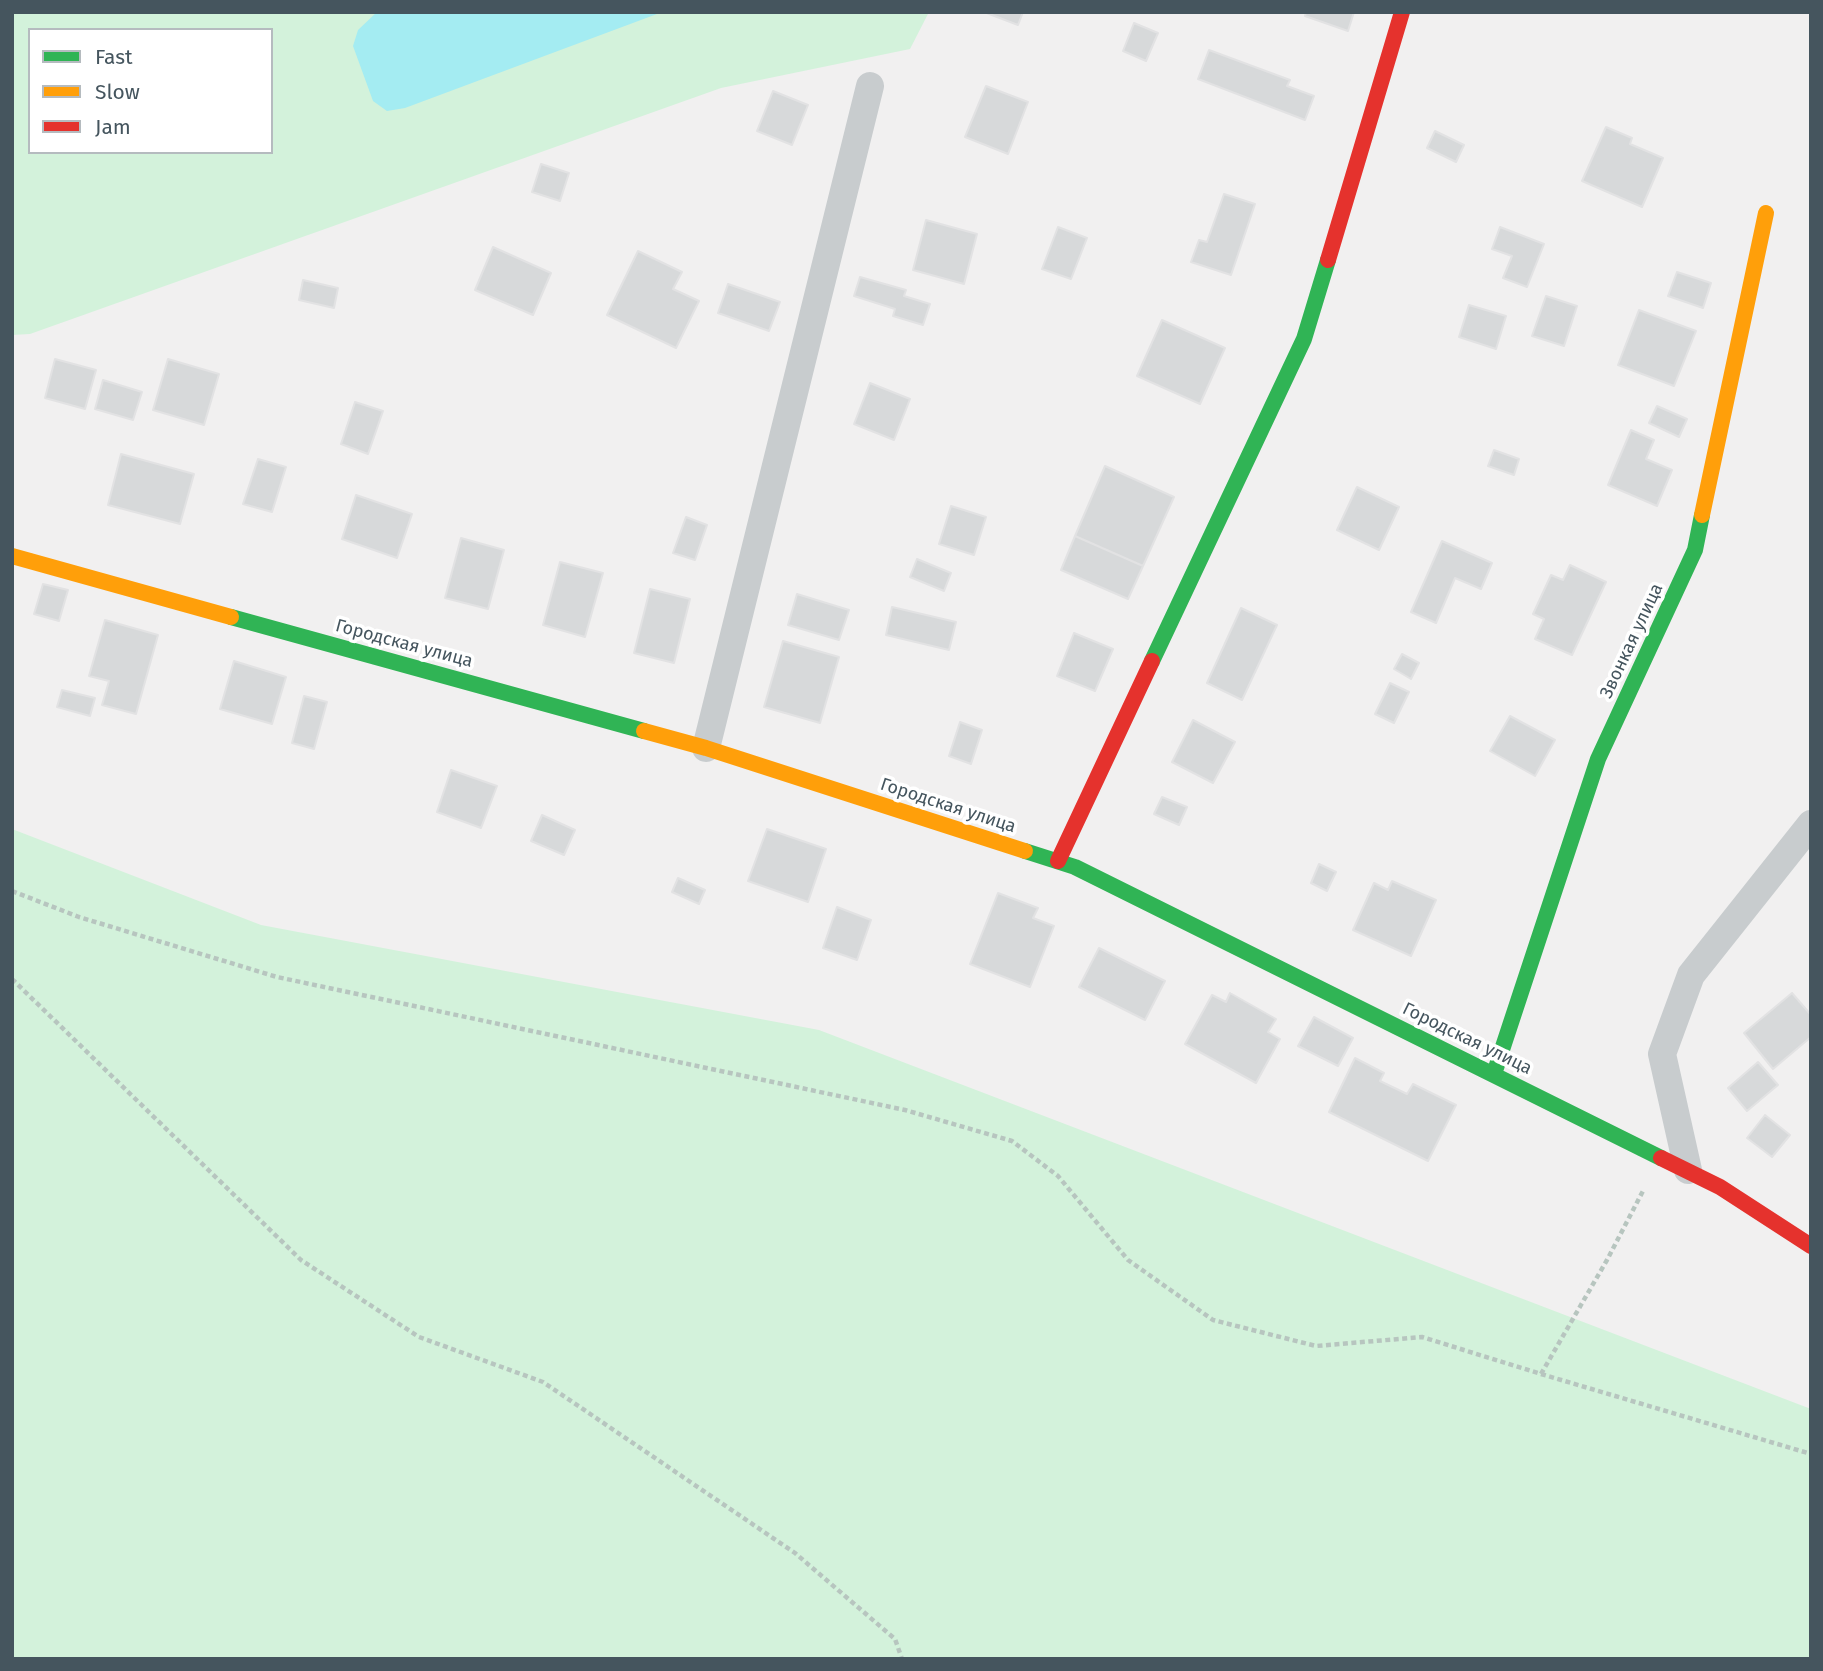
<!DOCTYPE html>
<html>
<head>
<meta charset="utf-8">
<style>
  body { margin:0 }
  #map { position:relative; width:1823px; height:1671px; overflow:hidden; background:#f1f0f0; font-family:"Fira Sans",sans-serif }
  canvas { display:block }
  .frame { position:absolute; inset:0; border:14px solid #45555e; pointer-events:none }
  .legend { position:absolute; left:28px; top:28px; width:245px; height:126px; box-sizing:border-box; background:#fff; border:2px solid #b5bbbf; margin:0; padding:9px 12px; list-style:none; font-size:21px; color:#45555e }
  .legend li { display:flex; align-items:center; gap:14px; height:35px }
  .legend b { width:35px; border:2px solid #b5bbbf }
</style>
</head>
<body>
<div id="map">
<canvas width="1823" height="1671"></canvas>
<div class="frame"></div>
<ul class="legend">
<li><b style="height:9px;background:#30b455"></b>Fast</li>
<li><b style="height:9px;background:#ff9f0a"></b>Slow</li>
<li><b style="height:9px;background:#e5322d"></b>Jam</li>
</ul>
</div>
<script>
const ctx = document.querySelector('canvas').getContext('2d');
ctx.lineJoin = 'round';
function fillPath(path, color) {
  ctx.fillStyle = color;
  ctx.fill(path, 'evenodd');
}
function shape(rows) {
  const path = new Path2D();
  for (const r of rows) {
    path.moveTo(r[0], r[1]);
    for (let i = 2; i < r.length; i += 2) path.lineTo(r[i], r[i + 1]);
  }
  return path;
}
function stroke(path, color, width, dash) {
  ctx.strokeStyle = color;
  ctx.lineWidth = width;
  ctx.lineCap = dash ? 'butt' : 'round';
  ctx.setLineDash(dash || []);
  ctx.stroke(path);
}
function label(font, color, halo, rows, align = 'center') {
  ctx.font = font + ' "Fira Sans",sans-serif';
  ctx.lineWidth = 7;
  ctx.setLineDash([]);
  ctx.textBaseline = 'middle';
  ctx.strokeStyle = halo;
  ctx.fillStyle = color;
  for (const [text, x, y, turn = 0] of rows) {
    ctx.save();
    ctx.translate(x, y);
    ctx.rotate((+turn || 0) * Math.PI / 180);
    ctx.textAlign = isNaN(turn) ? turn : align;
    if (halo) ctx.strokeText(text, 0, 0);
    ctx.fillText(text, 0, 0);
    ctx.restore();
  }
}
fillPath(shape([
  [12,12,929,12,910,49,721,88,30,334,12,335],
  [30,30,271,30,271,152,30,152],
  [12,829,261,925,819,1030,1811,1409,1811,1659,12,1659]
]), '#d3f2db');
fillPath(shape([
  [377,12,664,12,657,14,405,108,387,111,373,101,353,46,358,30]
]), '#a4ecf2');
const building = shape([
  [984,12,1023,12,1018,25,984,12],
  [1306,12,1354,12,1348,31,1305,16,1306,12],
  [1134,23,1158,33,1146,61,1123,51,1134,23],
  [1209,50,1290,80,1287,86,1314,96,1305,120,1198,79,1209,50],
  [986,86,1028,102,1008,154,965,137,986,86],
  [773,91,808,105,792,145,757,131,773,91],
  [1606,127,1632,138,1630,144,1663,158,1642,207,1582,181,1606,127],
  [1435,131,1464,145,1456,162,1427,148,1435,131],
  [541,164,569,173,560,201,532,192,541,164],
  [1224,194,1255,204,1231,275,1191,262,1199,240,1207,242,1224,194],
  [926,220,977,234,964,284,913,270,926,220],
  [1058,227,1087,238,1071,279,1042,269,1058,227],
  [1500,227,1544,244,1527,287,1503,278,1512,256,1492,249,1500,227],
  [493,247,551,273,533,315,475,290,493,247],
  [638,251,682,272,673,289,699,301,676,348,607,315,638,251],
  [1677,272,1711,283,1703,308,1668,296,1677,272],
  [860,277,906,290,904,296,930,304,923,325,893,316,895,309,854,296,860,277],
  [303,280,338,288,334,308,299,300,303,280],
  [728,284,780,302,769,331,718,313,728,284],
  [1546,296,1577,306,1564,346,1532,336,1546,296],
  [1469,305,1506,316,1496,349,1459,337,1469,305],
  [1639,310,1696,331,1674,386,1618,365,1639,310],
  [1162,320,1225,348,1200,404,1137,376,1162,320],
  [55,359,96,370,85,409,45,398,55,359],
  [168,359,219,374,204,425,153,410,168,359],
  [103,380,142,392,133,420,95,409,103,380],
  [870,383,910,399,894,440,854,424,870,383],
  [355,402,383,411,368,454,341,444,355,402],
  [1657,406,1687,419,1679,437,1649,423,1657,406],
  [1631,430,1654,440,1646,459,1672,470,1657,506,1608,485,1631,430],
  [1494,450,1519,459,1514,475,1488,466,1494,450],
  [121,454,194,474,180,524,108,505,121,454],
  [258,459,286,467,272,512,243,504,258,459],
  [1105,466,1174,497,1143,566,1075,536,1105,466],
  [1357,487,1399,507,1379,550,1337,530,1357,487],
  [356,495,412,514,397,558,342,539,356,495],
  [951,506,986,517,974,555,939,544,951,506],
  [686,517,707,525,695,560,673,553,686,517],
  [1075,536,1143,566,1128,599,1061,570,1075,536],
  [461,538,504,550,488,609,445,598,461,538],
  [1442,541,1492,563,1481,589,1455,578,1436,623,1411,612,1442,541],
  [917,559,951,573,944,591,910,577,917,559],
  [560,562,603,573,585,637,543,625,560,562],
  [1570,565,1606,582,1572,655,1535,639,1544,619,1533,614,1551,575,1563,580,1570,565],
  [43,584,68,590,59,621,34,614,43,584],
  [650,589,690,599,674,663,634,653,650,589],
  [797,594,849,610,839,640,788,625,797,594],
  [892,607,956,622,949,650,886,635,892,607],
  [1241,608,1277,625,1242,700,1207,683,1241,608],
  [105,620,158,635,136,714,102,705,109,681,89,676,105,620],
  [1074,633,1113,649,1095,691,1057,676,1074,633],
  [783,641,839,657,820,723,764,707,783,641],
  [1402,654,1419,663,1411,679,1394,669,1402,654],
  [234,661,286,677,272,724,220,709,234,661],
  [1390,683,1409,692,1394,723,1375,714,1390,683],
  [62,690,95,698,90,716,57,707,62,690],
  [304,696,327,702,314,749,292,743,304,696],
  [1510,716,1555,740,1535,776,1490,751,1510,716],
  [1193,720,1235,742,1213,783,1172,762,1193,720],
  [960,722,982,730,971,764,949,756,960,722],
  [451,770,497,786,481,828,437,812,451,770],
  [1162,797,1187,807,1179,825,1154,814,1162,797],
  [542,815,575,830,564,855,531,841,542,815],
  [767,829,826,849,808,902,748,881,767,829],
  [1319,864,1336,872,1327,891,1311,883,1319,864],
  [678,878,705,890,699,904,672,892,678,878],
  [1392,881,1436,900,1411,956,1353,930,1374,883,1388,890,1392,881],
  [998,893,1038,908,1033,918,1054,926,1030,987,970,964,998,893],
  [837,907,871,920,857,960,823,948,837,907],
  [1099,948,1165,981,1145,1020,1079,987,1099,948],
  [1230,993,1276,1019,1268,1032,1280,1039,1256,1083,1185,1044,1212,995,1226,1002,1230,993],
  [1792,993,1811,1015,1811,1037,1773,1069,1744,1033,1792,993],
  [1314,1017,1353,1038,1338,1066,1298,1046,1314,1017],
  [1355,1058,1384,1073,1380,1081,1407,1094,1413,1084,1456,1105,1428,1161,1329,1112,1355,1058],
  [1758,1062,1778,1085,1747,1111,1728,1088,1758,1062],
  [1765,1115,1790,1135,1772,1157,1747,1138,1765,1115]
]);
fillPath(building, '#d7d9da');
stroke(building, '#e2e2e3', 2);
stroke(shape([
  [12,891,79,917,277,977,905,1110,1012,1141,1058,1176,1128,1260,1213,1320,1316,1346,1422,1337,1541,1374,1811,1454],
  [12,979,301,1260,419,1337,543,1382,795,1553,895,1639,902,1659],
  [1541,1374,1607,1260,1644,1189]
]), '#b7c5bf', 4.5, [5, 3.5]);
stroke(shape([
  [706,748,870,86],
  [1688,1170,1662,1054,1691,975,1811,824]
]), '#c8ccce', 28);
stroke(shape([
  [231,617,644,731],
  [1152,661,1304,339,1328,260],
  [1025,851,1075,867,1661,1158],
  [1494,1074,1598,759,1695,550,1702,515]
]), '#30b455', 16);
stroke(shape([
  [1702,515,1766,213],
  [12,556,231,617],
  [644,731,706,748,1025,851]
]), '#ff9f0a', 16);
stroke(shape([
  [1328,260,1402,12],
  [1058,861,1152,661],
  [1661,1158,1720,1187,1811,1246]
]), '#e5322d', 16);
label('18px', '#45555e', '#fff', [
  ["Звонкая улица",1632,641,-65],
  ["Городская улица",404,644,15],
  ["Городская улица",948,806,18],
  ["Городская улица",1467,1039,26]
]);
</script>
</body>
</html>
